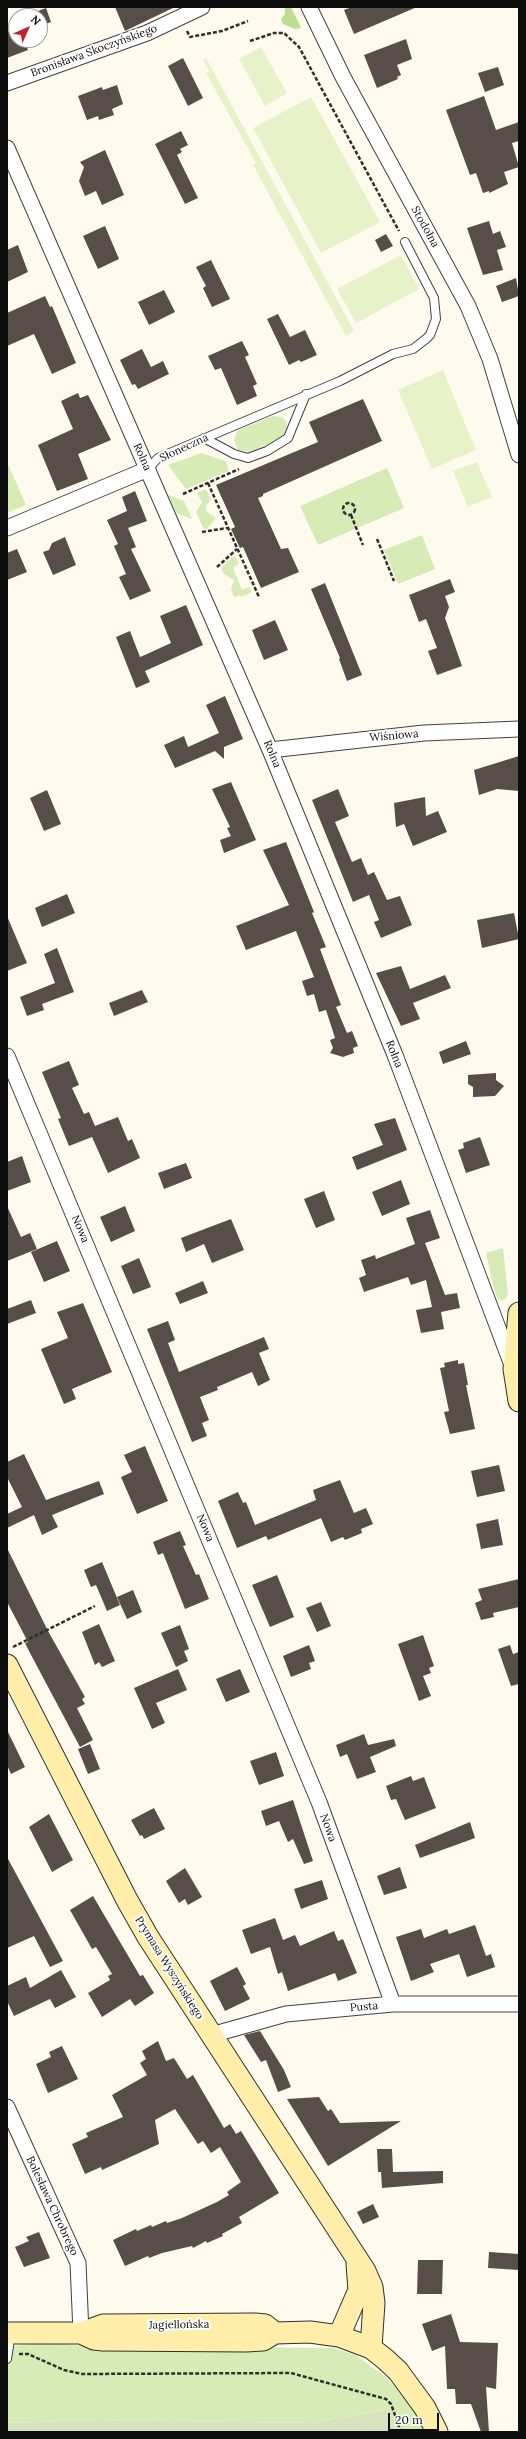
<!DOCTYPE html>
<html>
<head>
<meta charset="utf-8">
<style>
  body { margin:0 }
  #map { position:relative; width:526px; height:2439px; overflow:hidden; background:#fffaee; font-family:Lora,serif }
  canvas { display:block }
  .frame { position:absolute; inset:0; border:8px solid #0d0d0d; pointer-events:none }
  .north { position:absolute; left:8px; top:8px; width:40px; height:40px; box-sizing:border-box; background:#fff; border:1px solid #9e9e9e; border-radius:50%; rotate:45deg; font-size:11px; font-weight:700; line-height:16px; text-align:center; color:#0d0d0d }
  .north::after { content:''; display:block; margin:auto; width:14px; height:18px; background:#c41f35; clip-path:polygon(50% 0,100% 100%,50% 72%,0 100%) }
  .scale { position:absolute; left:388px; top:2413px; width:51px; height:18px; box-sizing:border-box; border:2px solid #0d0d0d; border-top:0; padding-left:5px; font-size:12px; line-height:14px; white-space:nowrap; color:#0d0d0d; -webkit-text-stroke:3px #fff; paint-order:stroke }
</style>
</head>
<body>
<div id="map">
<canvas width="526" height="2439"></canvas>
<div class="frame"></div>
<div class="north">N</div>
<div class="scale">20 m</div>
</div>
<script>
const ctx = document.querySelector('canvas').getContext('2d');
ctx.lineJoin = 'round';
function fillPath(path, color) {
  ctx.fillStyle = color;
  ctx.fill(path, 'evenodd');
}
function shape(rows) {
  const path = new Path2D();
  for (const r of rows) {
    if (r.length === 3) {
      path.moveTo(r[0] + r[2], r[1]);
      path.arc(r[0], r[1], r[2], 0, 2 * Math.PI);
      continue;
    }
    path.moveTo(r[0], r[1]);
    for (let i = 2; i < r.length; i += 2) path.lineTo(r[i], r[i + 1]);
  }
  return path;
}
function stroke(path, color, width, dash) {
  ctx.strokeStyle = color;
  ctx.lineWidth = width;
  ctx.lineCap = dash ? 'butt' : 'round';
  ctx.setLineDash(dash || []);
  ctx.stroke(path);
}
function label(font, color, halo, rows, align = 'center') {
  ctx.font = font + ' Lora,serif';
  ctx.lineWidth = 4;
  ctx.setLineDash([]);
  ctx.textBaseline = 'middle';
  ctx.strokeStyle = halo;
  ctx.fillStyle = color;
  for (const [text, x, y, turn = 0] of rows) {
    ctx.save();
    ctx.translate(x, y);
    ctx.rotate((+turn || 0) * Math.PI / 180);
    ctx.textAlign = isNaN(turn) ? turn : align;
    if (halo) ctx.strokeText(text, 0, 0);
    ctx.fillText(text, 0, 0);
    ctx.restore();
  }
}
fillPath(shape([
  [272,416,282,417,287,422,288,432,283,437,253,452,238,450,234,440,237,431],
  [201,453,226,461,229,471,186,489,168,465],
  [7,462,26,505,7,513],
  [387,468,404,508,318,545,300,506],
  [206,489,211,499,206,506,206,511,216,518,207,529,204,529,196,512,202,502,197,493],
  [168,495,184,501,192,519,176,513],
  [422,535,435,569,398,584,384,550],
  [232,557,236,557,239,564,233,568,242,590,249,587,252,592,241,597,240,595,234,597,231,589,234,580,224,574,221,568],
  [503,1248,508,1295,503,1301,499,1300,495,1293,486,1253],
  [42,2343,95,2346,333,2348,356,2355,388,2379,410,2404,428,2432,393,2432,385,2410,311,2423,97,2420,7,2423,7,2347]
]), '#d6ebb6');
fillPath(shape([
  [285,7,291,7,301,28,295,29,283,24,281,19,285,14]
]), '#bbdd94');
fillPath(shape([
  [386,2410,393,2432,7,2432,7,2423,97,2420,311,2423]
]), '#d9e2be');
fillPath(shape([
  [261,47,287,93,265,106,239,59],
  [206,58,354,331,346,336,253,165,256,163,206,73,209,71,203,60],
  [311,97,380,222,321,253,253,128],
  [401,255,419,289,356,323,337,289],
  [443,370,476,450,432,469,398,390],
  [477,462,492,497,468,507,453,471]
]), '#e7f2c8');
fillPath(shape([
  [115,7,175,7,125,31],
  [352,7,417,7,354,34,344,10],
  [46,8,51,22,40,26,40,16,30,16,30,14],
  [16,29,16,40,24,40,28,50,7,58,7,32],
  [406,39,412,59,397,65,401,75,397,77,398,79,377,88,364,55],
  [183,58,203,98,188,106,168,66],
  [498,67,504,85,485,92,478,73],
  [117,85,123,104,112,109,114,115,99,120,98,116,87,120,78,96,102,87,103,90],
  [484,96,496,130,519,122,519,141,512,143,519,167,504,172,508,184,489,193,489,191,483,193,476,173,470,175,446,110],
  [181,131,188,145,180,149,182,152,177,155,198,198,185,204,155,144],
  [105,150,124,195,102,205,96,191,85,196,79,181,84,167,80,162],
  [489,221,493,234,500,231,506,247,497,250,503,270,483,275,467,228],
  [105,226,119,259,98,269,83,236],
  [386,234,393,246,381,252,375,240],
  [18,245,28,272,7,282,7,250],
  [211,260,230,299,212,307,203,288,206,286,196,267],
  [516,278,519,296,502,302,496,286],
  [164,290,175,312,149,325,138,302],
  [45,296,50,307,52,306,76,363,52,374,34,334,7,346,7,313],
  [278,314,290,337,305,330,317,355,301,362,299,360,289,365,267,319],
  [242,341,249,355,245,357,257,384,253,386,257,396,237,405,221,368,215,370,208,356],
  [142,349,151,367,163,361,169,374,138,389,135,384,132,385,120,360],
  [78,393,80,398,88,395,111,440,78,454,88,479,57,491,38,445,73,429,61,401],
  [363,399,382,441,263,494,263,496,258,498,281,549,288,548,299,572,261,588,243,547,240,548,231,529,235,527,216,485,318,442,309,422],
  [135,491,147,521,128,528,136,547,131,549,151,591,130,600,119,577,126,574,114,546,118,544,107,520,127,511,122,497],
  [65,537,76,565,53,575,43,552,49,550,52,543],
  [17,549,27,572,7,580,7,553],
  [450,579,455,592,445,596,449,607,445,618,462,666,437,675,428,651,437,648,426,619,419,622,409,595],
  [325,583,362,675,347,681,339,659,340,658,311,589],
  [186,605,203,645,145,671,150,682,136,688,116,637,130,631,140,657,147,654,171,643,160,616],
  [275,620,288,650,264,660,252,630],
  [225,696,243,739,224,747,224,759,215,751,175,768,164,745,184,736,188,747,219,733,206,705],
  [519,756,519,791,497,789,479,795,474,770],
  [231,782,256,840,224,853,220,840,231,836,227,828,230,827,212,789],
  [338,789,349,816,335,822,352,862,361,858,368,875,374,872,387,900,400,896,412,925,381,938,374,922,379,920,369,895,353,902,312,800],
  [47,790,61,824,44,831,30,798],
  [425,797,426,816,438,811,447,832,413,846,404,824,396,827,394,803],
  [286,842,314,912,312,913,326,947,320,949,341,1005,336,1007,347,1033,352,1031,358,1046,353,1048,354,1053,343,1057,330,1053,333,1048,330,1040,335,1038,326,1010,319,1012,314,994,307,996,302,981,314,977,296,931,246,950,236,926,289,905,263,850],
  [67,894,75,913,42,927,35,908],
  [514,913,519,939,482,948,477,920],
  [7,916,27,963,7,971],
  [57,948,74,992,42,1004,44,1010,27,1016,20,997,55,983,44,954],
  [401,966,410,989,445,975,451,988,413,1003,420,1019,401,1026,376,973],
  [142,990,148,1002,114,1016,109,1003],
  [466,1041,471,1054,443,1064,439,1052],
  [69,1061,79,1085,72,1088,84,1114,89,1112,95,1126,118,1117,128,1141,132,1139,140,1158,108,1173,92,1137,69,1146,58,1119,61,1118,42,1072],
  [496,1073,496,1080,504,1086,495,1096,473,1097,473,1087,468,1084,468,1075],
  [395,1118,407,1150,357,1170,352,1157,383,1145,374,1124],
  [480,1137,490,1165,466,1173,458,1150,464,1148,463,1143],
  [22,1156,31,1182,7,1191,7,1162],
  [186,1163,192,1178,164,1189,158,1173],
  [401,1180,410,1204,382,1216,372,1192],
  [324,1191,335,1220,316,1228,304,1199],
  [7,1206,21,1237,30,1233,37,1249,7,1261],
  [125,1206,135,1231,111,1242,100,1217],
  [430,1210,440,1238,425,1243,445,1295,457,1293,460,1308,441,1312,444,1329,421,1333,416,1310,432,1307,426,1280,411,1285,408,1277,364,1292,359,1278,366,1275,361,1260,375,1255,376,1259,415,1244,406,1218],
  [231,1219,244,1250,212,1263,204,1244,186,1252,181,1238],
  [57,1241,70,1271,44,1282,31,1252],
  [139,1258,151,1287,133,1294,121,1266],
  [203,1281,208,1293,180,1304,175,1293],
  [31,1300,36,1313,7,1324,7,1309],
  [83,1303,112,1372,72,1389,76,1399,64,1404,41,1349,68,1338,57,1312],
  [168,1321,175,1340,168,1343,179,1372,264,1337,269,1349,259,1353,270,1380,258,1386,252,1372,217,1387,218,1390,200,1397,209,1420,202,1423,207,1436,192,1442,147,1329],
  [458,1360,458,1364,464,1363,468,1385,466,1385,475,1429,450,1434,444,1412,449,1411,440,1368,445,1367,444,1363],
  [145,1446,168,1501,137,1514,121,1477,132,1472,124,1455],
  [24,1454,46,1500,99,1481,104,1494,52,1515,58,1527,42,1535,34,1515,7,1528,7,1514,22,1507,7,1477,7,1462],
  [499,1465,505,1491,477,1497,471,1471],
  [340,1480,354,1513,366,1508,373,1524,361,1529,362,1533,345,1540,343,1537,331,1542,321,1518,268,1540,266,1536,237,1548,218,1501,238,1492,243,1503,246,1502,255,1525,316,1500,313,1490],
  [498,1519,503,1545,481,1549,476,1524],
  [180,1531,186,1545,183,1546,196,1575,199,1574,209,1599,185,1609,163,1553,158,1555,153,1542],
  [7,1548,48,1631,85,1697,82,1699,85,1704,77,1708,93,1740,80,1747,30,1653,25,1643,28,1642,7,1602],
  [102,1562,120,1605,107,1611,96,1585,91,1587,84,1570],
  [277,1575,294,1617,270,1627,252,1585],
  [519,1579,519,1607,493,1613,494,1617,481,1620,475,1603,482,1600,478,1589],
  [133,1590,142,1612,127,1619,117,1597],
  [321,1602,331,1626,317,1632,306,1608],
  [99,1624,115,1661,102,1667,99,1662,95,1665,82,1632],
  [180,1625,189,1649,184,1651,188,1661,176,1667,161,1633],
  [423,1635,434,1666,429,1668,431,1673,423,1676,431,1696,419,1701,398,1644],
  [309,1645,315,1661,309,1663,311,1669,291,1677,283,1656],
  [510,1645,513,1654,519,1652,519,1684,511,1686,498,1649],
  [178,1669,187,1690,156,1703,165,1723,152,1729,134,1688],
  [240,1669,250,1692,226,1702,216,1679],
  [7,1730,25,1767,11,1774,7,1765],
  [364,1734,368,1745,394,1739,396,1746,370,1757,376,1772,357,1779,347,1754,340,1757,336,1745],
  [90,1744,100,1769,88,1774,78,1749],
  [276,1752,284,1776,259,1785,250,1761],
  [411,1776,413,1781,424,1777,436,1808,405,1820,396,1799,391,1800,386,1786],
  [293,1800,313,1861,304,1864,293,1839,288,1842,279,1821,266,1826,261,1811],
  [154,1808,165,1829,144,1839,142,1835,140,1836,131,1820],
  [49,1814,73,1860,52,1872,29,1827],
  [470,1822,475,1838,420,1858,415,1845],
  [7,1857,63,1961,50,1967,34,1936,7,1948],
  [400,1867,407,1888,384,1895,377,1876],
  [185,1868,202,1897,188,1905,185,1899,179,1903,166,1881],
  [322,1880,328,1899,301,1909,294,1889],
  [93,1896,140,1976,143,1975,154,1993,135,2006,130,1999,102,2017,88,1993,110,1980,108,1976,112,1974,96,1947,92,1949,70,1910],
  [275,1918,283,1940,295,1935,300,1946,334,1931,338,1941,343,1939,357,1973,338,1981,335,1973,288,1991,282,1972,278,1974,270,1947,251,1954,242,1930],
  [475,1925,486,1956,491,1954,495,1967,467,1977,459,1954,430,1964,434,1972,411,1981,396,1937,421,1929,424,1938,447,1929,449,1934],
  [237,1967,246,1984,243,1986,250,1999,225,2011,210,1981],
  [61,1970,76,1997,55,2008,50,1999,14,2016,7,2001,7,1986,26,1977,30,1988],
  [260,2031,284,2070,291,2087,278,2092,266,2060,261,2062,244,2035],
  [158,2041,166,2061,174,2058,187,2079,193,2075,224,2128,230,2124,236,2134,241,2131,279,2193,239,2217,242,2223,222,2234,223,2236,207,2243,206,2241,193,2248,192,2246,162,2253,149,2258,148,2256,125,2266,113,2240,136,2229,137,2231,151,2225,152,2227,166,2221,167,2223,182,2218,217,2202,229,2195,227,2192,241,2182,220,2147,211,2153,203,2141,198,2144,175,2109,155,2120,159,2144,102,2170,101,2167,85,2174,72,2144,88,2137,86,2133,123,2117,112,2095,147,2075,140,2063,146,2059,142,2051],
  [62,2046,78,2079,48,2093,36,2064,51,2057,49,2052],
  [319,2097,328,2111,331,2109,340,2123,401,2121,328,2166,287,2099],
  [377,2149,392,2149,393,2172,443,2171,443,2183,382,2188,381,2172,378,2172],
  [373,2204,379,2217,363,2224,357,2212],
  [39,2232,50,2258,24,2267,15,2247,29,2241,26,2237],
  [489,2252,519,2254,519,2270,488,2268],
  [418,2260,443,2260,442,2294,417,2294],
  [451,2314,460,2342,498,2343,496,2389,486,2387,489,2432,481,2432,471,2404,456,2404,455,2389,447,2389,445,2346,432,2351,422,2324]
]), '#574d49');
const lane = shape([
  [204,438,234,454,248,458,267,451,288,438,306,394],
  [148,469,158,458,340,381,393,354,413,349,426,339,430,335,436,319,434,298,405,242],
  [7,2359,11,2333]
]);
const street = shape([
  [309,7,343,77,468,306,490,359,519,455],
  [7,83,147,33,202,7],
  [7,148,270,750,395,1055,512,1365],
  [7,528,148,469],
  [270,750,424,733,519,729],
  [7,1056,319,1802,393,2004],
  [211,2035,286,2014,393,2004,519,2004],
  [7,2107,78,2263,81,2333]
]);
const secondary = shape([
  [519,1313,514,1369,519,1401],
  [7,1665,127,1900,148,1937,365,2271,372,2287,374,2303,371,2348],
  [7,2333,81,2333,103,2325,255,2324,265,2325,275,2333],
  [81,2333,94,2339,103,2340,246,2341,263,2340,275,2333,310,2332,339,2336,371,2348,385,2359,398,2371,425,2408,437,2432],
  [339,2336,359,2290,357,2264]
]);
stroke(lane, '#404040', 10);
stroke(street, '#404040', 17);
stroke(secondary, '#2f2f2f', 23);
stroke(shape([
  [187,31,190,37,222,31,248,21],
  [250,41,274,33,284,33,299,47,399,231],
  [208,483,259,597],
  [183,494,239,469],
  [349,509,6],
  [351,515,363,545],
  [202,532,227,528],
  [377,539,394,581],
  [217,567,237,549],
  [13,1647,95,1606],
  [19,2354,28,2354,64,2370,82,2374,291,2373,386,2399,391,2404,401,2432]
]), '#2f2f2f', 2.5, [4, 2]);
stroke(lane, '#fff', 8);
stroke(street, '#fff', 15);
stroke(secondary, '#ffeea9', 21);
label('11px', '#0d0d0d', '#fff', [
  ["Bronisława Skoczyńskiego",94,51,-20],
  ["Stodolna",425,227,61],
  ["Słoneczna",184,448,-25],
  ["Rolna",142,457,66],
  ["Wiśniowa",394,736,-5],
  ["Rolna",272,754,67],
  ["Rolna",394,1054,68],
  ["Nowa",80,1229,67],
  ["Nowa",205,1528,67],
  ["Nowa",328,1828,70],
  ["Prymasa Wyszyńskiego",169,1968,58],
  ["Pusta",364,2007,-5],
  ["Bolesława Chrobrego",52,2206,65],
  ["Jagiellońska",179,2325,-1]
]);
</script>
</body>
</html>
